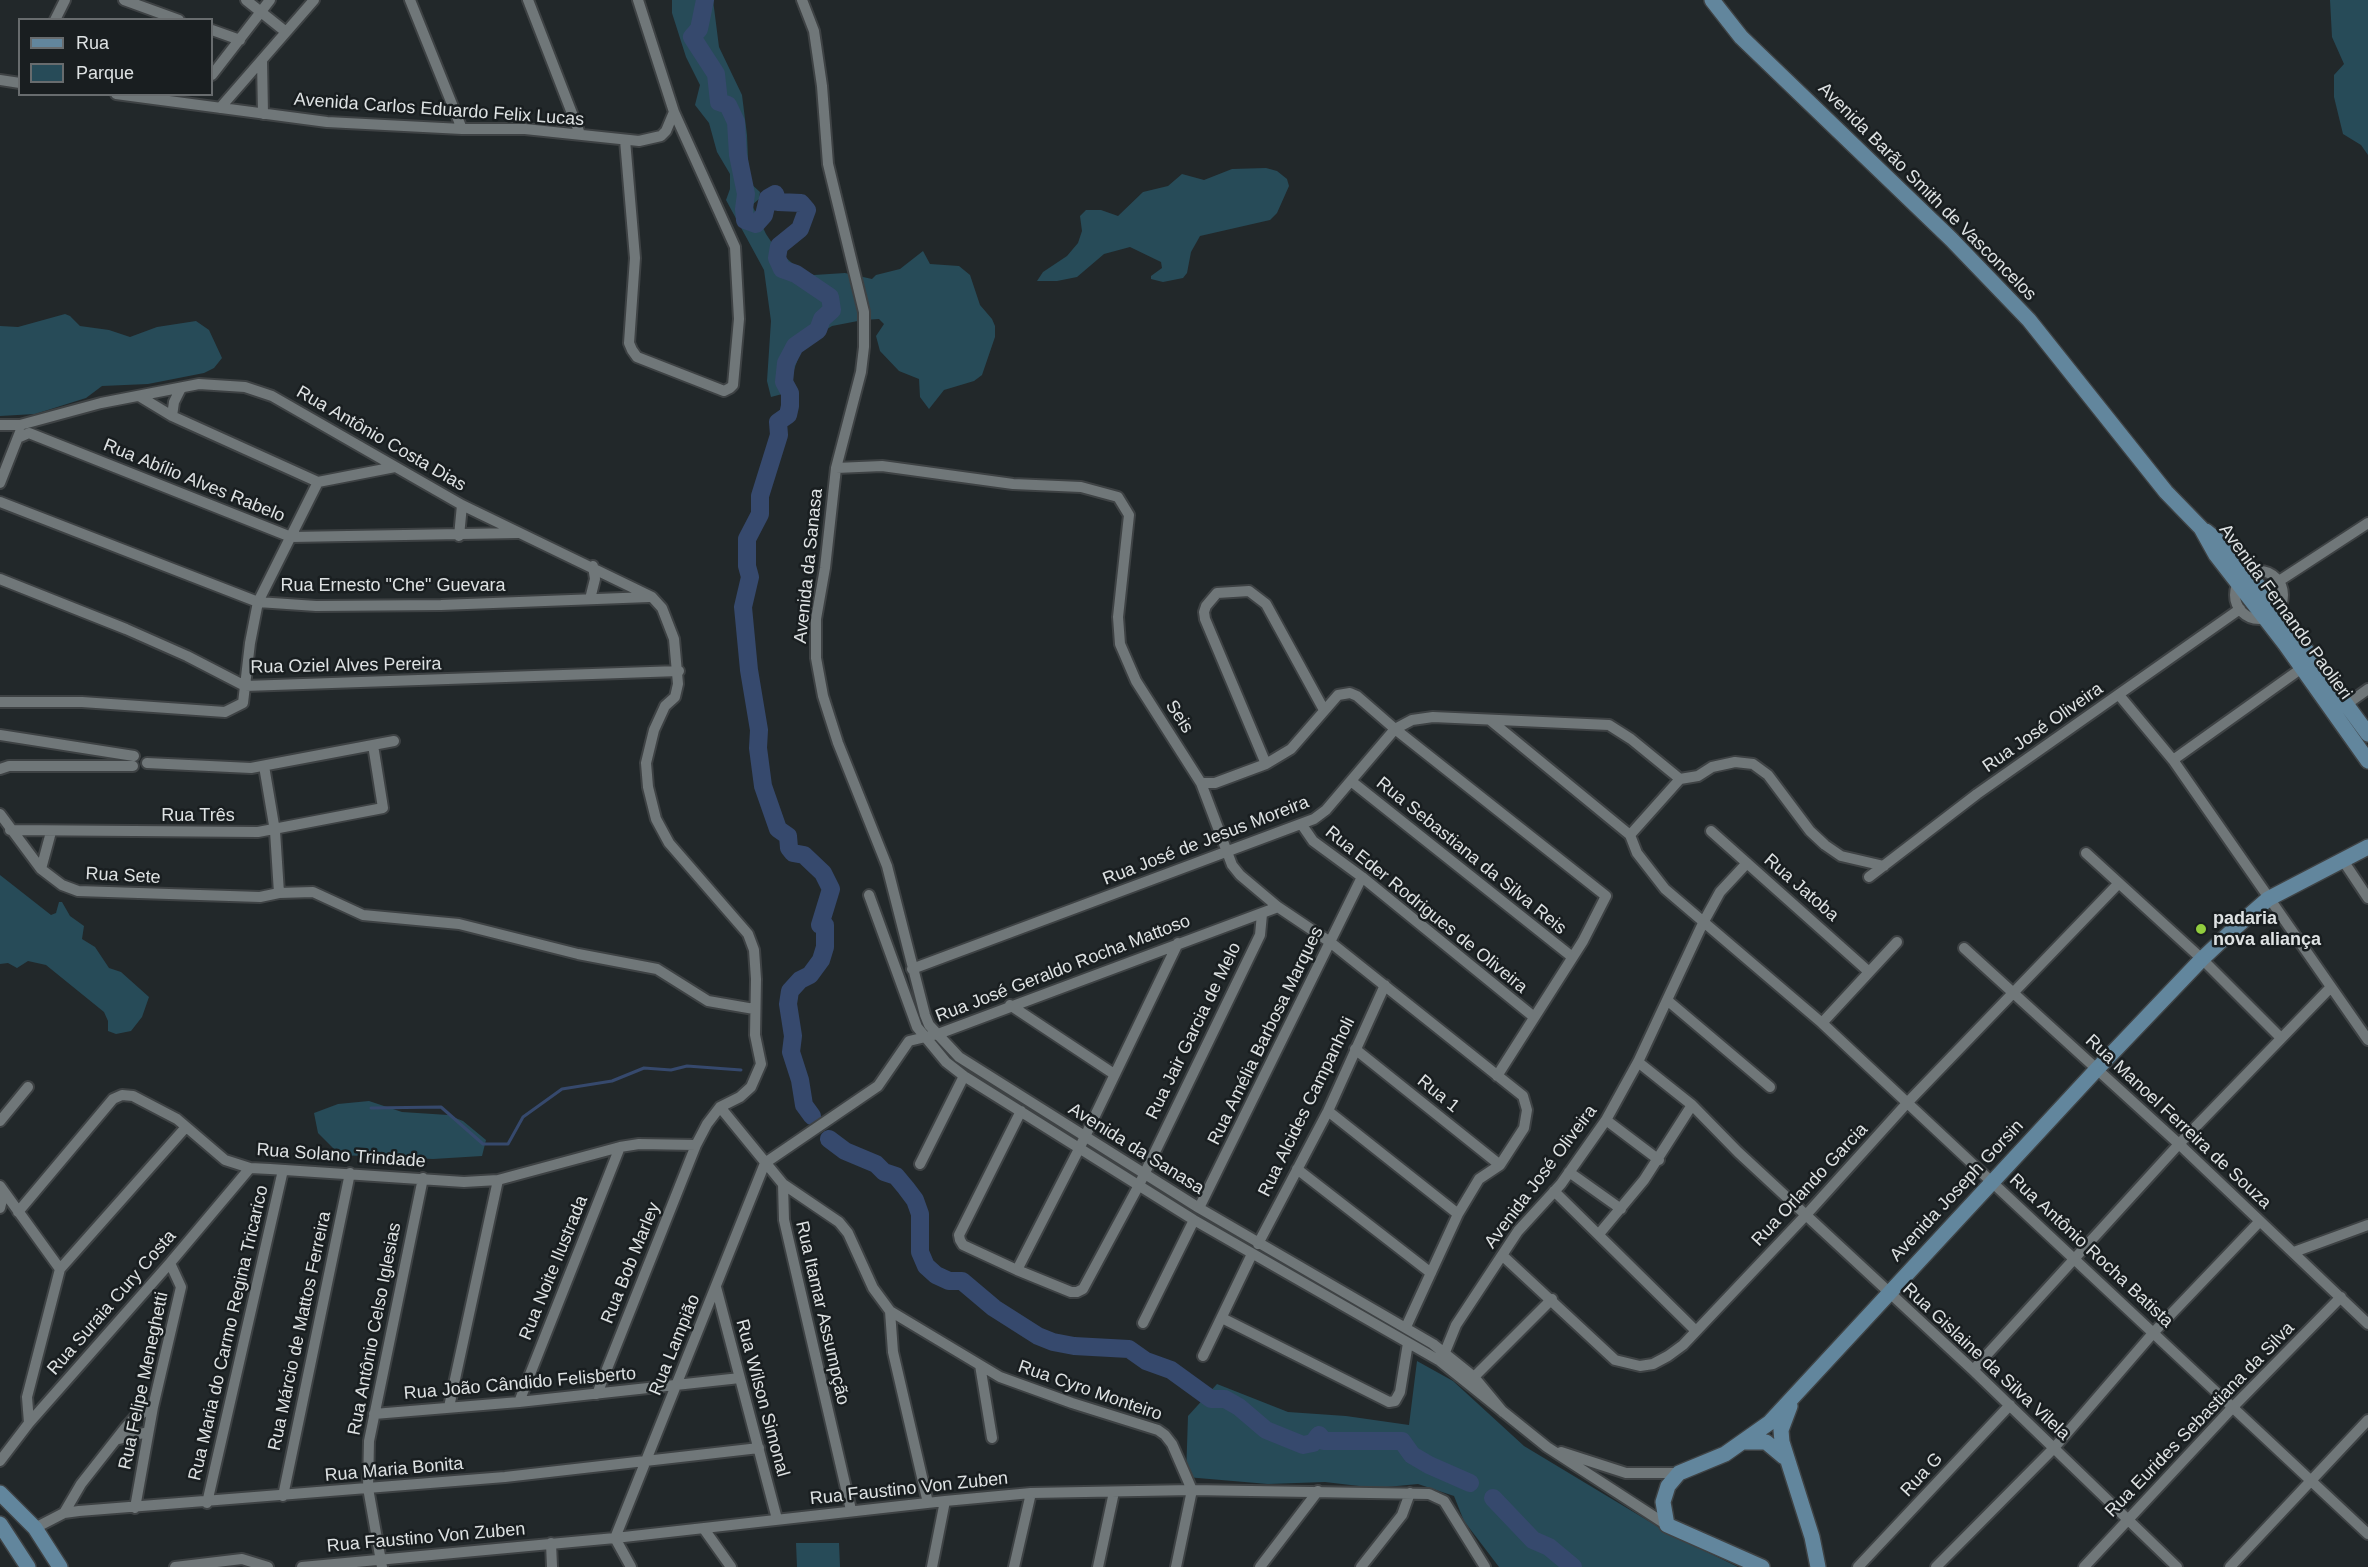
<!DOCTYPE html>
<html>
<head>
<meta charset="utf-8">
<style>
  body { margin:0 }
  #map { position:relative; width:2368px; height:1567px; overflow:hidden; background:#22282a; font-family:Arial,sans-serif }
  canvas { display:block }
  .legend { position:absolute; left:18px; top:18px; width:195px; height:78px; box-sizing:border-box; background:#191e20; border:2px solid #686c6e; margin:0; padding:8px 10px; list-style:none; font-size:18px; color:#dee2e3 }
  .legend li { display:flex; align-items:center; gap:12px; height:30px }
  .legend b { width:30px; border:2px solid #686c6e }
</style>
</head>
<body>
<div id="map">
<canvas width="2368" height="1567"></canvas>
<ul class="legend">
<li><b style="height:8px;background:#62869d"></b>Rua</li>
<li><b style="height:16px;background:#274b58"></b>Parque</li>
</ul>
</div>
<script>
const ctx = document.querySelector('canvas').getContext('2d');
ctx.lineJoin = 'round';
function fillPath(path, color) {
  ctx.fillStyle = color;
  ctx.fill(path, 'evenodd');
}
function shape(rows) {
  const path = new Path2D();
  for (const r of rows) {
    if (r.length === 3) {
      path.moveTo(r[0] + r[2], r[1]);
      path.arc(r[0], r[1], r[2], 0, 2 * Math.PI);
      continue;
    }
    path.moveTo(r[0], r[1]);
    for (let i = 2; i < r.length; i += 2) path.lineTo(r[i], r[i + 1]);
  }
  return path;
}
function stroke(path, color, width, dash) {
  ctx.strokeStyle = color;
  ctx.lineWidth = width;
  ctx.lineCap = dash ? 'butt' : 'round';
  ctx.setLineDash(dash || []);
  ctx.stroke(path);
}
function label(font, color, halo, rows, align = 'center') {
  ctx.font = font + ' Arial,sans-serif';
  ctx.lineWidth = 5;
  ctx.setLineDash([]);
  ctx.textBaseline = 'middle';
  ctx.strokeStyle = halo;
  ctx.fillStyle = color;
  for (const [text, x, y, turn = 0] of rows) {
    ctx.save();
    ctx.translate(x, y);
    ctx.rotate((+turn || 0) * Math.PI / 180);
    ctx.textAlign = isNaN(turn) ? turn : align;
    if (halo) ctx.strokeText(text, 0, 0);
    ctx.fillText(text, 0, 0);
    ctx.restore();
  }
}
fillPath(shape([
  [672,0,713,0,719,47,742,95,747,135,749,182,760,192,759,199,752,205,766,234,776,249,800,270,814,275,845,273,872,279,876,275,900,269,923,251,930,264,959,266,970,275,980,305,992,319,995,326,995,337,982,375,974,381,944,390,929,409,920,397,919,379,899,371,880,351,876,336,884,324,879,319,863,320,832,326,803,344,786,393,771,397,767,381,771,321,764,270,726,200,730,189,730,174,717,152,709,123,695,105,700,85,686,57,672,13],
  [2330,0,2368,0,2368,155,2361,145,2343,134,2334,97,2334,75,2344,64,2332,37],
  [1266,168,1277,171,1287,179,1289,186,1277,213,1270,220,1200,236,1191,252,1187,273,1183,278,1163,282,1151,279,1151,276,1162,268,1161,262,1130,247,1104,254,1077,277,1057,281,1037,281,1043,272,1067,256,1078,243,1082,231,1080,216,1086,210,1101,210,1118,216,1143,192,1168,186,1182,174,1204,180,1232,169],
  [65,314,70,316,80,326,109,330,130,337,157,327,196,321,209,330,222,358,214,368,204,373,148,384,102,386,86,398,35,414,0,416,0,326,18,327],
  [0,875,51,915,56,913,59,902,62,902,70,916,84,926,82,939,95,947,109,968,121,972,149,997,142,1017,131,1031,116,1034,108,1031,108,1021,104,1012,46,965,28,961,17,968,8,963,0,964],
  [369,1101,402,1112,448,1115,463,1121,486,1140,482,1156,433,1159,340,1155,318,1133,314,1113,338,1104],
  [1417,1361,1453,1381,1524,1446,1670,1534,1738,1567,1499,1567,1464,1521,1454,1496,1418,1484,1376,1488,1325,1482,1268,1484,1186,1477,1188,1416,1217,1384,1288,1412,1346,1416,1409,1425],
  [796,1543,839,1543,840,1567,797,1567]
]), '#274b58');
stroke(shape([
  [371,1108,441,1107,483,1144,508,1144,523,1117,562,1089,612,1081,644,1068,671,1070,687,1066,741,1070]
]), '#36496d', 3);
stroke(shape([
  [705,0,699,29,692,37,716,74,719,102,728,105,736,122,738,155,746,194,744,209,745,220,756,224,764,215,768,198,775,194,778,202,801,203,807,210,800,229,779,246,777,258,782,269,796,274,830,297,832,310,822,319,818,330,795,346,786,363,784,382,790,393,790,406,788,415,778,422,779,435,760,496,760,514,747,539,747,566,750,577,743,607,749,670,759,730,758,748,763,786,778,829,788,836,789,848,793,853,804,855,823,873,831,889,820,925,825,925,825,947,821,960,810,975,800,980,790,991,788,1004,793,1036,791,1052,800,1080,804,1105,812,1116],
  [829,1139,845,1151,876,1164,884,1172,896,1176,906,1188,915,1200,920,1214,920,1252,926,1266,936,1275,949,1281,962,1281,994,1308,1038,1336,1053,1342,1074,1346,1129,1349,1146,1361,1171,1370,1211,1399,1225,1399,1239,1407,1266,1430,1303,1445,1313,1443,1319,1435,1324,1441,1402,1441,1412,1455,1429,1465,1470,1483],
  [1493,1498,1533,1540,1549,1547,1573,1567]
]), '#36496d', 18);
const street = shape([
  [124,0,179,20],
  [246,0,286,32],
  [410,0,462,129],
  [528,0,580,134],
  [802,0,814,31,822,86,828,164,864,312,864,347,861,372,836,468,825,568,816,619,816,658,823,696,838,743,887,866,925,1015,929,1025,959,1057,1199,1208,1433,1344,1474,1377,1503,1412],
  [55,20,65,0],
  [212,30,240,40],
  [262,60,263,114],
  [212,75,270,0],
  [0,80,20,83],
  [116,94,327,122,462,129,525,129,639,141,661,136,666,131,674,112],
  [220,108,314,0],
  [625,140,635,258,629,343,632,350,637,357,724,391,730,388,733,385,739,319,735,247,674,112,638,0],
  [139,396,172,416,318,482,395,467],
  [172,416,174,402,181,388],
  [0,425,20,425,101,403,199,384,245,387,272,396,462,505,652,597,662,608,674,639,678,684,675,697,665,706,654,730,646,763,648,787,656,819,669,843,748,934,754,950,756,979,755,1035,761,1064,751,1087,740,1097,720,1107,707,1124,696,1145,597,1394],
  [20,437,29,433,291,537,518,533],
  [836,468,882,466,1013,484,1081,487,1118,497,1129,515,1118,617,1120,644,1136,681,1201,783,1232,865,1240,875,1278,907,1330,942,1523,1096,1527,1110,1524,1128,1500,1165,1479,1179,1458,1214,1406,1327],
  [0,483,20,432],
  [0,502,258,602,316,606,441,605,649,597],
  [459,536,462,505],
  [2259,595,24],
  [0,579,126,629,187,656,245,686,679,671],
  [2279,581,2368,523],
  [590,599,595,579,593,566],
  [2119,695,2173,760,2368,1040],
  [0,702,82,702,225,712,243,703,250,643,258,602,318,482],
  [2347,704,2368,689],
  [1490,720,1630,835],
  [0,735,134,756],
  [2173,760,2302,668],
  [147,763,251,768,394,741],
  [1266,764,1205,619,1204,612,1206,606,1217,593,1249,591,1266,604,1324,710],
  [264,766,275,831,279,893],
  [0,769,9,766,133,766],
  [1351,781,1571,956],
  [1201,783,1215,783,1266,764,1291,749,1338,695,1350,693,1357,696,1395,729,1606,896,1583,941,1497,1076],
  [0,814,41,869,62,885,78,891,260,897,279,893,313,892,363,915,459,924,578,954,657,969,708,1001,754,1009],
  [1302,825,1313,841,1362,877,1534,1017],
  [10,830,258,832,383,808,373,745],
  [1711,831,1868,971],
  [2086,853,2202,959,2280,1037],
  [2342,859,2368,898],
  [1884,866,1841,856,1825,845,1810,831,1768,775,1753,764,1735,762,1712,767,1698,776,1680,779,1630,835,1637,853,1665,889,1822,1023,2368,1534],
  [41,869,51,832],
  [1869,877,1977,794,2240,609],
  [869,895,917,1027,946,1062,964,1076,1194,1220,1440,1361,1547,1447,1667,1525],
  [1964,948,2179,1144,2368,1324],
  [912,969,1314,819,1326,810,1395,729,1412,720,1433,717,1609,725,1631,739,1680,779],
  [1667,1000,1770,1087],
  [1010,1005,1114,1074],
  [1822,1023,1897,942],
  [1355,1049,1500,1165],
  [1638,1062,1692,1105,1738,1152,1973,1370,2177,1567],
  [720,1107,783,1184,784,1220,851,1510],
  [1021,1111,959,1235,960,1240,963,1245,1017,1270,1071,1292,1077,1292,1083,1289,1139,1185,1260,935,1262,914],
  [1328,1111,1458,1214],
  [1606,1120,1659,1160],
  [0,1121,28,1087],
  [920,1164,964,1076],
  [1297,1169,1431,1273],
  [1569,1172,1621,1209],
  [783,1184,839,1222,848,1233,873,1288,890,1311,893,1352,928,1503],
  [0,1186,60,1269],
  [1554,1191,1695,1330],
  [0,1208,4,1192],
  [1199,1208,1362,877],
  [18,1212,113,1099,122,1095,133,1096,177,1119,225,1160,250,1168,270,1169,464,1182,498,1180,620,1147,639,1144,696,1145],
  [1599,1234,1644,1180,1692,1105],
  [1258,1244,1328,1111,1385,985],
  [2294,1252,2368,1225],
  [1503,1256,1615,1360,1640,1366,1653,1364,1668,1356,1683,1345,1806,1215,1908,1102,2119,883],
  [1017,1270,1079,1149,1178,943],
  [716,1287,777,1519],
  [890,1311,1000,1377,1072,1403,1158,1430,1165,1435,1172,1444,1192,1490,1176,1567],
  [1222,1318,1389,1402,1395,1401,1400,1392,1408,1343],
  [1143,1323,1194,1220],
  [1445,1352,1456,1325,1518,1231,1561,1184,1606,1120,1638,1062,1703,923,1720,892,1747,863],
  [1203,1356,1252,1254],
  [980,1365,992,1438],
  [1973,1370,2179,1144,2331,987],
  [1474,1377,1552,1299],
  [519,1402,620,1147],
  [449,1407,498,1180],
  [374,1414,519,1402,740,1378],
  [29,1423,27,1397,60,1269,186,1127],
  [119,1439,148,1432],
  [1561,1452,1626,1473,1679,1473],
  [0,1461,29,1423,170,1263,250,1168],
  [283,1496,350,1173],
  [207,1503,283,1170],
  [135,1508,153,1407,181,1287,170,1263],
  [64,1513,81,1484,125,1428,134,1418,153,1407],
  [35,1528,64,1513,79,1511,505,1477,759,1448],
  [704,1529,731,1567],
  [615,1538,765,1163,878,1086,909,1041,938,1034,1278,907],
  [615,1538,631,1567],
  [551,1543,552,1567],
  [175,1567,242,1559,268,1567],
  [302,1567,615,1538,945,1501,1031,1493,1192,1490,1429,1494,1444,1501,1485,1567],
  [382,1567,368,1488,369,1441,423,1178],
  [932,1567,945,1501],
  [1014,1567,1031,1493],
  [1098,1567,1114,1492],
  [1260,1567,1318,1491],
  [1361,1567,1402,1515,1410,1493],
  [1858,1567,2010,1405],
  [1936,1567,2054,1448,2154,1332,2260,1221],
  [2084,1567,2233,1407,2341,1297],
  [2230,1567,2368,1420]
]);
const secondary = shape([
  [1712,0,1741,37,1951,239,2029,320,2166,492,2201,528,2216,555,2285,644,2368,761],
  [2206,531,2222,544,2261,589,2368,734],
  [1790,1406,1781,1430,1782,1442,1812,1537,1818,1567],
  [1745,1442,1766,1442,1784,1457],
  [0,1493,35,1528,60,1567],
  [0,1524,28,1567],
  [1762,1567,1667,1525,1663,1502,1668,1486,1679,1473,1725,1454,1769,1423,2097,1069,2202,959,2236,927,2268,899,2368,847]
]);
stroke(street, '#3e4244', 14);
stroke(secondary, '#3e4244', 18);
stroke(street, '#707779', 10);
stroke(secondary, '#62869d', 15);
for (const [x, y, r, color] of [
  [2201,929,6,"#92cd3e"]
]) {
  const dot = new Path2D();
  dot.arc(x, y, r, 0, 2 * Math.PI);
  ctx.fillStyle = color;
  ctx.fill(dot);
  stroke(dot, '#191e20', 2);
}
label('18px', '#dee2e3', '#191e20', [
  ["Avenida Carlos Eduardo Felix Lucas",439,110,4],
  ["Avenida Barão Smith de Vasconcelos",1927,192,45],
  ["Rua Antônio Costa Dias",381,439,30],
  ["Rua Abílio Alves Rabelo",194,481,22],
  ["Avenida da Sanasa",809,566,-84],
  ["Rua Ernesto \"Che\" Guevara",393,586],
  ["Avenida Fernando Paolieri",2285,612,54],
  ["Rua Oziel Alves Pereira",346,666,-1],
  ["Seis",1179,717,57],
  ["Rua José Oliveira",2043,728,-35],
  ["Rua Três",198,816],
  ["Rua José de Jesus Moreira",1206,841,-21],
  ["Rua Sebastiana da Silva Reis",1471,856,39],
  ["Rua Sete",123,876,3],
  ["Rua Jatoba",1801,888,41],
  ["Rua Eder Rodrigues de Oliveira",1426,910,39],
  ["Rua José Geraldo Rocha Mattoso",1063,969,-21],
  ["Rua Jair Garcia de Melo",1194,1031,-64],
  ["Rua Amélia Barbosa Marques",1266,1036,-64],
  ["Rua 1",1438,1094,39],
  ["Rua Alcides Campanholi",1307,1107,-64],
  ["Rua Manoel Ferreira de Souza",2178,1122,43],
  ["Avenida da Sanasa",1136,1149,32],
  ["Rua Solano Trindade",341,1156,4],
  ["Avenida José Oliveira",1541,1177,-53],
  ["Rua Orlando Garcia",1810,1185,-47],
  ["Avenida Joseph Gorsin",1957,1191,-47],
  ["Rua Antônio Rocha Batista",2091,1251,43],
  ["Rua Bob Marley",631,1263,-68],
  ["Rua Noite Ilustrada",554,1268,-68],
  ["Rua Suraia Cury Costa",112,1303,-49],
  ["Rua Itamar Assumpção",822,1313,77],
  ["Rua Antônio Celso Iglesias",375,1329,-79],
  ["Rua Márcio de Mattos Ferreira",300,1331,-78],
  ["Rua Maria do Carmo Regina Tricarico",229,1333,-77],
  ["Rua Lampião",675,1345,-68],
  ["Rua Gislaine da Silva Vilela",1986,1362,43],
  ["Rua Felipe Meneghetti",144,1381,-78],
  ["Rua João Cândido Felisberto",520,1384,-5],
  ["Rua Cyro Monteiro",1090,1391,19],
  ["Rua Wilson Simonal",762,1398,75],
  ["Rua Eurides Sebastiana da Silva",2200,1420,-46],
  ["Rua Maria Bonita",394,1470,-5],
  ["Rua G",1922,1475,-47],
  ["Rua Faustino Von Zuben",909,1489,-6],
  ["Rua Faustino Von Zuben",426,1538,-5]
]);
label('bold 18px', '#dee2e3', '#191e20', [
  ["padaria",2213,919],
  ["nova aliança",2213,940]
], 'left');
</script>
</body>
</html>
